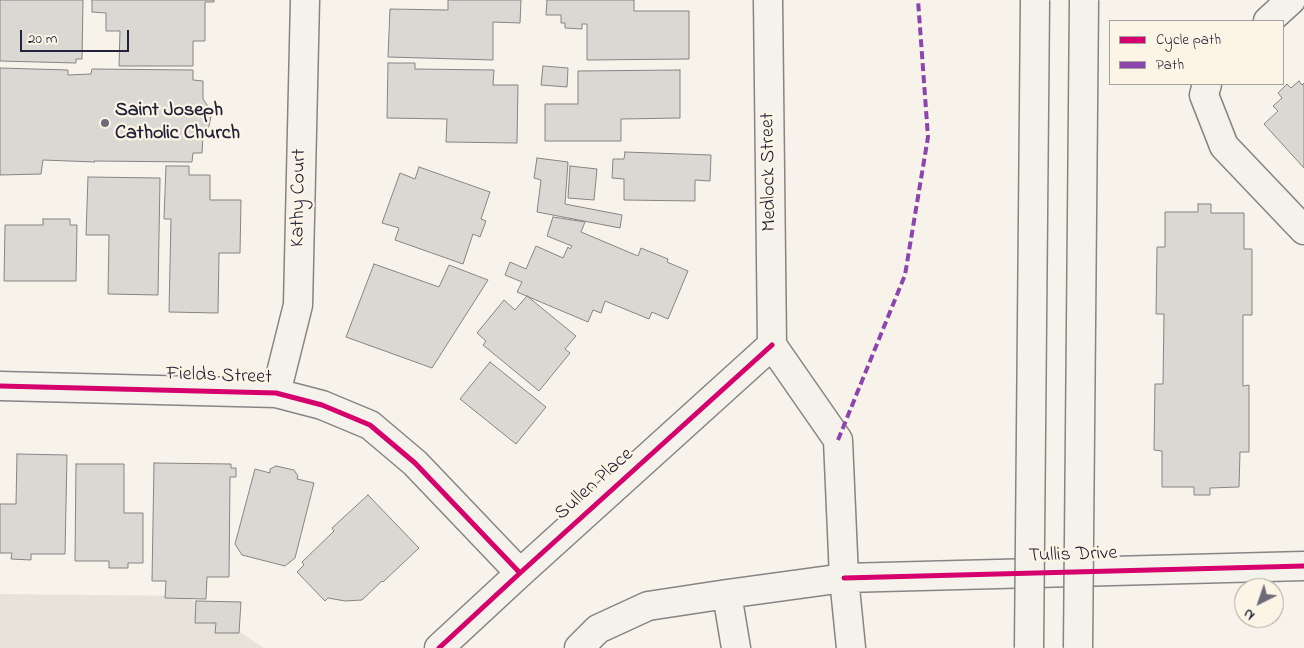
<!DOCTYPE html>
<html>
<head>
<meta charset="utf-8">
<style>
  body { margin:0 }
  #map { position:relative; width:1304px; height:648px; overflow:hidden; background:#f7f3ea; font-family:"Indie Flower",sans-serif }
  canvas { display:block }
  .legend { position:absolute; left:1109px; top:20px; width:175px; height:65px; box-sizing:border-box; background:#fcf5e5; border:1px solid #a5a1a1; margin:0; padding:6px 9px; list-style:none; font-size:15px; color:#22223b }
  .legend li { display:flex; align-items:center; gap:10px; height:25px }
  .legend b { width:25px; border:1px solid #a5a1a1 }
  .north { position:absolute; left:1234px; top:578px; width:50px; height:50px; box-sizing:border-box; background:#fcf5e5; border:1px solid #a5a1a1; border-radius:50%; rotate:221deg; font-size:14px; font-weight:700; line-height:20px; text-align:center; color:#22223b }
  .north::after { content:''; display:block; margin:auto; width:18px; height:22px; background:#6d6b78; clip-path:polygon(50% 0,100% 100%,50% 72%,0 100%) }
  .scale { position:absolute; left:20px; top:30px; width:109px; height:22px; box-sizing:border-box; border:2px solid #22223b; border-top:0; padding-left:6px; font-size:15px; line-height:18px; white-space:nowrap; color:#22223b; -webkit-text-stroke:4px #fcf5e5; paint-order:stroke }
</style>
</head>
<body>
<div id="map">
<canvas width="1304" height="648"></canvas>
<ul class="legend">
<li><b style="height:6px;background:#d6006c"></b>Cycle path</li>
<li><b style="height:6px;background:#8e44ad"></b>Path</li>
</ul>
<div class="north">N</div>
<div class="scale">20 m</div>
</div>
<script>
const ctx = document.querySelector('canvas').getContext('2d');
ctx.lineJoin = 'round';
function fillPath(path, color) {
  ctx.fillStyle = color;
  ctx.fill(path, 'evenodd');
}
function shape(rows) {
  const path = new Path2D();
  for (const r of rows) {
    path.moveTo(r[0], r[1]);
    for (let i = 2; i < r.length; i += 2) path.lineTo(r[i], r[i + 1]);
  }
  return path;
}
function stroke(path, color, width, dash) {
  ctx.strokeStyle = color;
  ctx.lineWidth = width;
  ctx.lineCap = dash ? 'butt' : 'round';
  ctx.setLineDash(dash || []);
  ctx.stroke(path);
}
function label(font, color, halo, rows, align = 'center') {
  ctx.font = font + ' "Indie Flower",sans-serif';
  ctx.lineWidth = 4.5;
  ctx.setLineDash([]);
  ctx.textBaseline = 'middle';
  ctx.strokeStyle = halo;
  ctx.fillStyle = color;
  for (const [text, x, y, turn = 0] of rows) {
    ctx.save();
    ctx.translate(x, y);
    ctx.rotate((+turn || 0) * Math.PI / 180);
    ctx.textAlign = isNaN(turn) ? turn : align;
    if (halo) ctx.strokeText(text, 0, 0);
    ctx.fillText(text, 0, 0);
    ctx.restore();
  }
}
fillPath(shape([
  [0,594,185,596,264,648,0,648]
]), '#e8e3da');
const building = shape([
  [0,0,83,0,82,59,76,59,76,63,0,61,0,0],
  [92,0,214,0,214,2,205,2,205,41,193,41,193,66,119,66,120,31,106,31,106,13,92,12,92,0],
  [448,0,521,0,520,23,493,22,493,60,388,57,390,9,448,10,448,0],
  [547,0,634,0,634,11,689,11,689,59,587,60,587,24,582,24,582,29,565,28,565,23,561,23,561,15,546,15,547,0],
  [388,63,415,63,415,69,494,70,493,85,518,85,517,143,446,142,447,119,387,118,388,63],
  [543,66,568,68,567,87,541,85,543,66],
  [0,68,68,70,68,75,91,74,92,69,193,70,193,80,203,81,203,99,212,112,209,126,203,135,202,153,193,153,192,162,94,161,95,162,43,160,41,174,0,175,0,68],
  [680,70,680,118,621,119,621,141,545,141,545,104,578,104,578,71,680,70],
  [1299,81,1302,85,1304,83,1304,168,1264,124,1278,111,1273,106,1282,98,1278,93,1287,84,1291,88,1299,81],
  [625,152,711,155,710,181,695,180,695,201,624,200,624,179,612,178,613,159,624,159,625,152],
  [537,158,568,162,565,204,622,215,620,228,537,212,541,180,534,178,537,158],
  [166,166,189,166,189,175,210,175,210,200,241,200,240,253,219,253,218,313,169,312,171,219,164,219,166,166],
  [570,166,597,169,594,200,568,198,570,166],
  [419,167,490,192,481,219,486,221,480,237,473,234,463,264,395,240,399,228,382,223,400,173,415,179,419,167],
  [88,177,160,178,158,295,108,294,109,235,86,235,88,177],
  [1198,204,1211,204,1211,213,1244,213,1244,249,1252,249,1252,315,1243,315,1243,386,1249,385,1249,452,1240,452,1239,487,1210,488,1210,495,1194,495,1194,487,1162,487,1162,451,1154,450,1155,384,1163,384,1164,314,1156,314,1157,247,1165,247,1165,212,1198,212,1198,204],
  [553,217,585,222,581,232,638,256,641,248,668,259,667,262,688,271,668,319,652,312,649,319,605,301,601,313,593,310,588,322,517,292,522,282,505,275,510,262,526,269,536,246,563,258,568,247,570,249,572,246,547,236,553,217],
  [43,219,70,219,70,225,77,225,76,281,4,281,5,225,43,225,43,219],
  [374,264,439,287,449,265,488,280,432,368,346,337,374,264],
  [527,296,576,336,565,349,570,353,539,391,483,345,486,341,477,333,504,300,515,310,527,296],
  [490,362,546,407,516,444,460,399,490,362],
  [17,454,67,455,65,554,31,554,31,560,11,559,12,553,0,553,0,504,16,504,17,454],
  [154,463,231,464,231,468,236,468,236,477,230,477,229,577,207,577,206,599,165,598,166,581,152,581,154,463],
  [76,464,124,464,124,513,143,513,143,563,128,563,128,568,109,568,109,561,75,561,76,464],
  [276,466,294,470,298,476,297,479,314,483,295,558,285,566,242,555,235,544,255,469,270,473,270,469,276,466],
  [368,495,419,548,383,582,382,581,362,600,345,601,328,598,325,601,297,572,304,565,302,562,334,531,332,528,368,495],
  [196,601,241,602,239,633,215,633,216,623,195,623,196,601]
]);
fillPath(building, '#dad8d2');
stroke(building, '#868485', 1);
const minor = shape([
  [768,0,772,345],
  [1268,21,1291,0],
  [1207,84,1204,95,1224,146,1304,230],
  [772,345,838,440,844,578,851,648],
  [0,386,276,393,322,405,370,425,415,463,520,573],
  [276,393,298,305,305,0],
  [727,594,844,578,1304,566],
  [439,648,520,573,772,345],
  [579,648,598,629,648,606,727,594,736,648]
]);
stroke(minor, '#868485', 31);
stroke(minor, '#f5f2ec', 28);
const majorBridge = shape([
  [1029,648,1035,0],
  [1078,648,1084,0]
]);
stroke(majorBridge, '#868485', 31, []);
stroke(majorBridge, '#f5f2ec', 28);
stroke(shape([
  [838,440,905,275,928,137,918,0]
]), '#8e44ad', 4, [8, 4]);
stroke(shape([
  [0,386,276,393,322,405,370,425,415,463,520,573],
  [844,578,1304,566],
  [439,648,520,573,772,345]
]), '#d6006c', 5);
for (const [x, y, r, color] of [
  [105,123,5,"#6d6b78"]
]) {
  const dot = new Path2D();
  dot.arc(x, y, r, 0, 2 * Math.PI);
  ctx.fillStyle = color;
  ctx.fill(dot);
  stroke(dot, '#fcf5e5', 2);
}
label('bold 20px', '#22223b', '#fcf5e5', [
  ["Saint Joseph",115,112],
  ["Catholic Church",115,135]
], 'left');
label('20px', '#22223b', '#fcf5e5', [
  ["Medlock Street",770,172,-91],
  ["Kathy Court",300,198,-89],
  ["Fields Street",219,377,2],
  ["Sullen Place",595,485,-42],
  ["Tullis Drive",1073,556,-2]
]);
</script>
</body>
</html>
